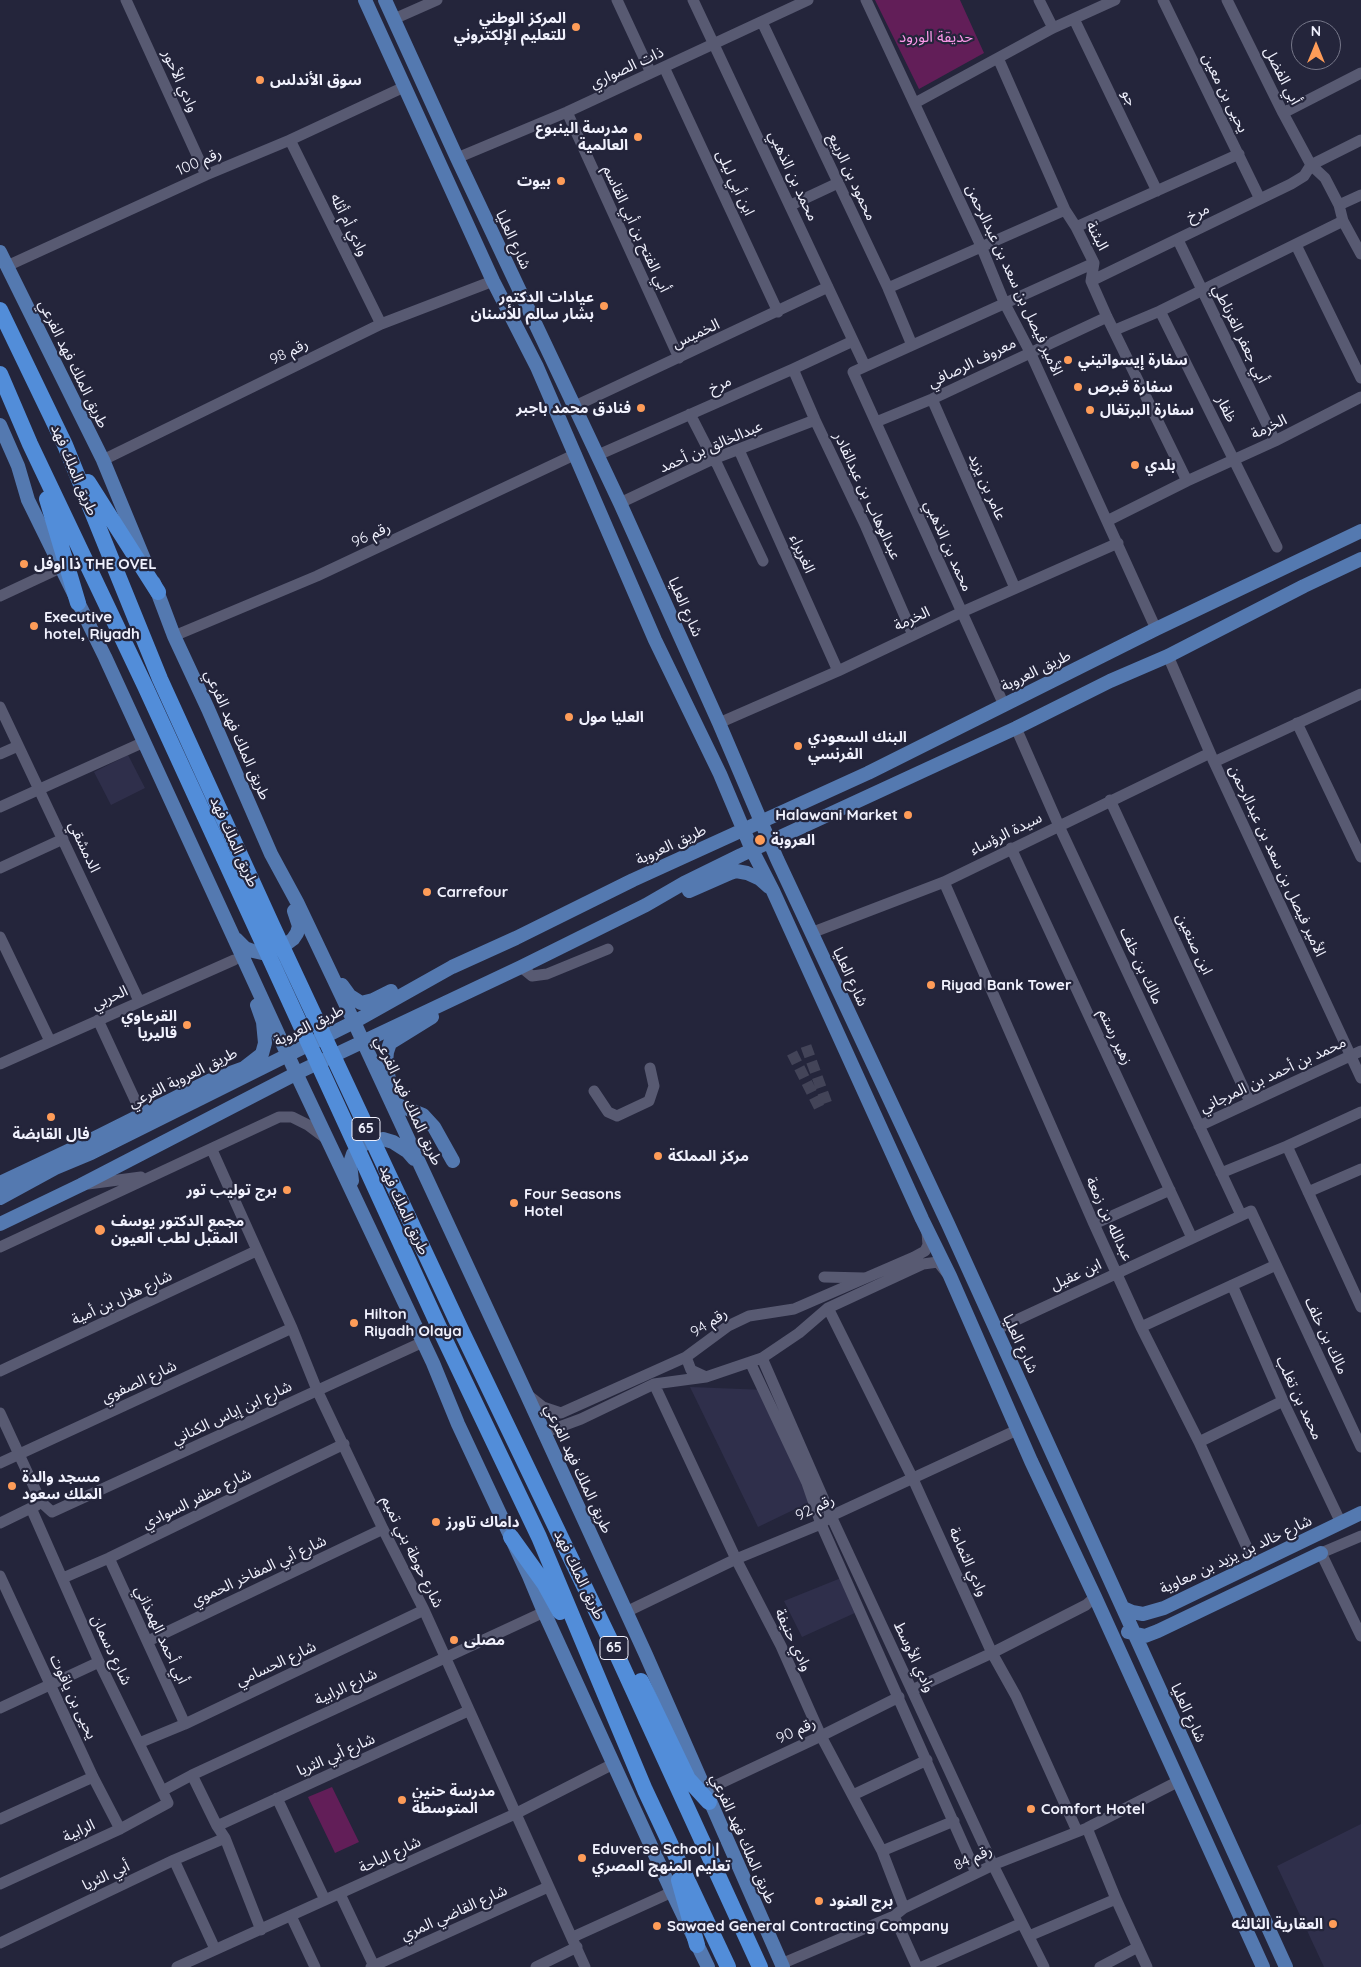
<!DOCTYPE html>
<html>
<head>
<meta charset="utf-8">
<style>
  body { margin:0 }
  #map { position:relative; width:1361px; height:1967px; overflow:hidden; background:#24253b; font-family:Quicksand,sans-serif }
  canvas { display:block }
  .north { position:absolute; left:1291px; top:20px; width:50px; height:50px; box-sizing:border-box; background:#24253b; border:1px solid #767789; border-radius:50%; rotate:0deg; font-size:14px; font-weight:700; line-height:20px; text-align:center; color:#f0f1fd }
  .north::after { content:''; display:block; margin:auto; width:18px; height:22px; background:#fe9c58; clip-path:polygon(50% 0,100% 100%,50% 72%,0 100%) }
</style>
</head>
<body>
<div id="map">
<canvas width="1361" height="1967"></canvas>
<div class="north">N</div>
</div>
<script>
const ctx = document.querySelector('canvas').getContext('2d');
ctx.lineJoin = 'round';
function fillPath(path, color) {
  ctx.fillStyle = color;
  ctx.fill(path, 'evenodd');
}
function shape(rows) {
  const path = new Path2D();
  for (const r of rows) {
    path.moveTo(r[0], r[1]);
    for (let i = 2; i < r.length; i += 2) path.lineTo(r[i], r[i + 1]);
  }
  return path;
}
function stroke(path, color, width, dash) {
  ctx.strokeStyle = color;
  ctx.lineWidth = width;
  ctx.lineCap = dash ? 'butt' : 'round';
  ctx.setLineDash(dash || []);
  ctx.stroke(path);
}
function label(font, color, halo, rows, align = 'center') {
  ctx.font = font + ' Quicksand,"Noto Sans Arabic",sans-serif';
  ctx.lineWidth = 4.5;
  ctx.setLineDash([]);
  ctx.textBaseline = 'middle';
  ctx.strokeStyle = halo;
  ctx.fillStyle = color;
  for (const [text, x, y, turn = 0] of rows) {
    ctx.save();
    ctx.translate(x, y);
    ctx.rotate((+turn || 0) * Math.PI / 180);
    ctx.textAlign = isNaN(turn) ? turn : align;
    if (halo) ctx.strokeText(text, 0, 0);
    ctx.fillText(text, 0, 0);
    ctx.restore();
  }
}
fillPath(shape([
  [128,755,145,788,111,805,94,772],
  [690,1387,766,1390,814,1500,758,1527],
  [841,1578,857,1612,802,1637,784,1601],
  [1361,1824,1361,1967,1324,1967,1277,1866]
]), '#2f2f4b');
fillPath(shape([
  [875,0,960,0,984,53,919,89],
  [332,1787,359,1842,335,1853,308,1797]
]), '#621e58');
stroke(shape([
  [806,1046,827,1104],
  [792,1053,821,1111]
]), '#434458', 11, [11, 5.5]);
stroke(shape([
  [126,0,206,175],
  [617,0,651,73],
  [693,0,865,366],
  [866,0,981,246,1004,302,1030,352,1156,629],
  [1039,0,1053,28],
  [1163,0,1260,199],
  [1227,0,1283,113,1311,165,1325,178,1339,205,1343,221,1361,254],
  [394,19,437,0],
  [1074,19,1157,191],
  [762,22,888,288,912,345],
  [998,58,1065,210,1076,227,1094,263,1091,281,1107,317,1187,481],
  [664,67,778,312],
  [915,103,1053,28,1115,0],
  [567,112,679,358],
  [1283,113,1361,73],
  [290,140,381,324],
  [457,158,567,112,808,0],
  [791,205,838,183],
  [1339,205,1361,195],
  [1076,227,1239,154],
  [1178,240,1275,441],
  [1296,245,1361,378],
  [7,266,206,175,290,140,404,87],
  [1091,281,1291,184,1304,176,1311,165,1361,140],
  [888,288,1065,210],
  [1160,311,1277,547],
  [1115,330,1160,311,1343,221],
  [793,369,815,420,866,527,913,635],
  [932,399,1015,588],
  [575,406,828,287],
  [690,414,713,459,717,464,763,561],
  [876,422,932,399,1107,317],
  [739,450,838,671],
  [598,455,793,369,853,341],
  [103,460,381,324,493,281],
  [620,503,713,459,815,420],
  [1107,521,1187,481,1275,441,1361,397],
  [0,596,60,568],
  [174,636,317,576,576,454],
  [1168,656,1214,762,1361,1078],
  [1004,705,853,372,1094,263],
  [0,707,139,1001],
  [719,723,838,671,962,612,1118,543],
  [1297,723,1361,857],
  [1016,728,1059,826,1241,1215],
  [0,754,18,746],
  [1214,762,1361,694],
  [1110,800,1250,1102],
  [0,807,144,742],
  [1011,848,1192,1238],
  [0,868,63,839],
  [944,882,1094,1224,1141,1327,1199,1442,1255,1565],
  [811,933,944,882,1210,753],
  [0,937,50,1041],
  [521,967,532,976,547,974,608,949],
  [98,1020,142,1115],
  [0,1064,234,960],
  [594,1091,608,1112,617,1116,649,1101,654,1086,650,1068],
  [1199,1126,1361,1051],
  [1287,1146,1361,1307],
  [212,1150,292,1328,317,1390,383,1529,424,1610,585,1967],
  [1221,1173,1287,1146,1361,1112],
  [88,1184,141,1177],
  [1308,1192,1361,1169],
  [1094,1224,1170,1190],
  [0,1247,279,1117,292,1117,308,1125,328,1140],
  [824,1277,864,1278],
  [1232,1285,1283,1401,1341,1523],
  [828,1308,913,1479,992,1653,1016,1696,1077,1831],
  [1141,1327,1276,1265],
  [995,1330,1251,1211,1361,1447],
  [686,1357,691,1370,706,1377],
  [762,1358,831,1516,993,1865,1044,1967],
  [750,1362,807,1483,821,1524,976,1873],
  [0,1371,256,1251],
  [654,1384,736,1559,781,1646,821,1736,882,1851,904,1908],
  [528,1395,543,1407,561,1413,686,1357,728,1326,749,1316,794,1309,914,1257,925,1251,928,1245,927,1232],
  [0,1413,41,1502,52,1512,423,1342],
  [543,1433,581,1419,654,1384,706,1377,762,1358,799,1333,828,1308,923,1264,938,1262,946,1272],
  [1199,1442,1283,1401],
  [0,1463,292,1328],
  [0,1523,37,1505],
  [1361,1536,1321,1553,1361,1636],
  [109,1558,185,1724],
  [0,1576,93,1777,120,1829],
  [63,1578,109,1558,344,1444],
  [626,1612,736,1559,821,1524,831,1516,1017,1430],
  [148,1641,383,1529],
  [912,1690,992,1653,1086,1605,1095,1597],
  [0,1708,99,1662],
  [139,1743,185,1724,424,1610],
  [192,1775,217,1826,225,1838,261,1930],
  [162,1791,192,1775,544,1612],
  [704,1791,821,1736,899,1697],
  [853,1795,927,1760],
  [277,1798,325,1900],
  [0,1819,93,1777],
  [217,1826,468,1711],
  [1087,1828,1116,1899,1147,1967],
  [882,1851,954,1821],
  [174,1860,215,1949],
  [0,1884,120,1829,168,1803,99,1662,31,1508],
  [340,1894,374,1966],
  [291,1916,315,1967],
  [894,1916,917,1967],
  [1029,1936,1116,1899],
  [573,1937,672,1892],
  [0,1943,174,1860,225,1838],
  [781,1964,894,1916,904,1908,993,1865,1087,1828,1179,1781],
  [177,1967,515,1814,613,1764],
  [371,1967,548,1887],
  [536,1967,577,1947],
  [922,1967,1022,1923],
  [1100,1967,1138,1947]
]), '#585a72', 11);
stroke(shape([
  [365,0,493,281,537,367,655,640,720,774,752,850,773,891,922,1219,950,1276,1031,1461,1095,1597,1263,1967],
  [385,0,457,158,620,503,719,723,777,859,948,1224,1286,1967],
  [0,252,103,460,146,564],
  [0,425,18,466,28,500,105,657,296,1073,433,1363,458,1424,529,1576,544,1612,673,1894,708,1967],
  [154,583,174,636,208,709,271,854,297,902,354,1022,526,1393,646,1655,783,1967],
  [689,891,730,873,736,871,747,873,760,879,769,887],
  [236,939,245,948,253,951,262,953,281,948,293,939,297,933,299,926,294,911],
  [342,985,350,996,361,1003,373,1000,391,991],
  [432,1017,390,1043,387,1052,386,1062,393,1103,423,1115,434,1127,453,1161],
  [352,1181,350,1163,353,1154,365,1143,383,1139,393,1142,407,1151,414,1159],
  [0,1183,89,1141,211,1080,244,1068,262,1054,265,1043,263,1022,257,1005],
  [0,1198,55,1168,91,1153,354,1022,452,967,516,938,633,880,868,773,1156,629,1361,531],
  [0,1224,81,1185,303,1070,521,967,646,905,684,883,741,855,1016,728,1110,681,1168,656,1304,586,1361,559],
  [1123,1608,1132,1612,1143,1614,1164,1608,1361,1513],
  [1128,1632,1145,1636,1158,1631,1321,1553]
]), '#5479b0', 14);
stroke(shape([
  [0,310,65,445,160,679,272,925,462,1332,613,1646,760,1967],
  [0,374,30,444,145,686,444,1338,539,1537,645,1790,728,1967],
  [88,482,158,592],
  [47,499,78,603],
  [511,1537,544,1583,560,1612],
  [641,1681,688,1779,709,1802],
  [679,1880,697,1945]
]), '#528dd9', 16);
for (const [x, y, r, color] of [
  [576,27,5,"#fe9c58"],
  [260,80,5,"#fe9c58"],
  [638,137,5,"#fe9c58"],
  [561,181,5,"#fe9c58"],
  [604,306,5,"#fe9c58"],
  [1068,360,5,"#fe9c58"],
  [1078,387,5,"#fe9c58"],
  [641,408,5,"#fe9c58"],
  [1090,410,5,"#fe9c58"],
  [1135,465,5,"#fe9c58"],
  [24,564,5,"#fe9c58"],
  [34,626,5,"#fe9c58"],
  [569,717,5,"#fe9c58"],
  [798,746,5,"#fe9c58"],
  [908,815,5,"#fe9c58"],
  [760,840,6,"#fe9c58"],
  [427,892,5,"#fe9c58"],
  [931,985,5,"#fe9c58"],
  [187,1025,5,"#fe9c58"],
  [51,1117,5,"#fe9c58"],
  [658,1156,5,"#fe9c58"],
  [287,1190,5,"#fe9c58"],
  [514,1203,5,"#fe9c58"],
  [100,1230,6,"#fe9c58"],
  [354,1323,5,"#fe9c58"],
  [12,1486,5,"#fe9c58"],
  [436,1522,5,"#fe9c58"],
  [454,1640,5,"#fe9c58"],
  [402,1800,5,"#fe9c58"],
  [1031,1809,5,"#fe9c58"],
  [582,1858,5,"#fe9c58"],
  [819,1901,5,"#fe9c58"],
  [1333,1924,5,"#fe9c58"],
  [657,1926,5,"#fe9c58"]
]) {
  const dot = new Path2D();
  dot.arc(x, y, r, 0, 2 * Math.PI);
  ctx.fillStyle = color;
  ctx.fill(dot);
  stroke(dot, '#24253b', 2);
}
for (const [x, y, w] of [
  [366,1129,28],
  [614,1648,28]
]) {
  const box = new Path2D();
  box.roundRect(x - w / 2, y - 11.5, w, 23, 4);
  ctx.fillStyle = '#24253b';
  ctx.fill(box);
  stroke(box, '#f0f1fd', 1);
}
label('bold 14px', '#f0f1fd', null, [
  ["65",366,1129],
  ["65",614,1648]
]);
label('bold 15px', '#f0f1fd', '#24253b', [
  ["المركز الوطني",566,18,"right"],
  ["للتعليم الإلكتروني",566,35,"right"],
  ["سوق الأندلس",270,80],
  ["مدرسة الينبوع",628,128,"right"],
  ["العالمية",628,145,"right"],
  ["بيوت",551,181,"right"],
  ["عيادات الدكتور",594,297,"right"],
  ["بشار سالم للأسنان",594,314,"right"],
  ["سفارة إيسواتيني",1078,360],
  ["سفارة قبرص",1088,387],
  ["فنادق محمد باجبر",631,408,"right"],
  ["سفارة البرتغال",1100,410],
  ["بلدي",1145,465],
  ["ذا اوفل THE OVEL",34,564],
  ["Executive",44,617],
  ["hotel, Riyadh",44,634],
  ["العليا مول",579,717],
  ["البنك السعودي",808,737],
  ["الفرنسي",808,754],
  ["Halawani Market",898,815,"right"],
  ["العروبة",771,840],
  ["Carrefour",437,892],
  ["Riyad Bank Tower",941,985],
  ["القرعاوي",177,1016,"right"],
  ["قاليريا",177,1033,"right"],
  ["فال القابضة",51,1134,"center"],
  ["مركز المملكة",668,1156],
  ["برج توليب تور",277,1190,"right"],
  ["Four Seasons",524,1194],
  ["Hotel",524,1211],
  ["مجمع الدكتور يوسف",111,1221],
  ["المقبل لطب العيون",111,1238],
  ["Hilton",364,1314],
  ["Riyadh Olaya",364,1331],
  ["مسجد والدة",22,1477],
  ["الملك سعود",22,1494],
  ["داماك تاورز",446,1522],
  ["مصلى",464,1640],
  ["مدرسة حنين",412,1791],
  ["المتوسطة",412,1808],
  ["Comfort Hotel",1041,1809],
  ["Eduverse School |",592,1849],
  ["تعليم المنهج المصري",592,1866],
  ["برج العنود",829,1901],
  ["العقارية الثالثه",1323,1924,"right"],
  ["Sawaed General Contracting Company",667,1926]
], 'left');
label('15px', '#fc99e9', '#24253b', [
  ["حديقة الورود",936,37]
]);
label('15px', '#f0f1fd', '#24253b', [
  ["ذات الصواري",627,68,-25],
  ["أبي الفضل",1282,76,63],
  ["وادي الأحور",180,81,66],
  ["يحيى بن معين",1225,93,64],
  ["جو",1129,98,64],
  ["رقم 100",199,162,-24],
  ["محمد بن الذهبي",793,176,65],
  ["محمود بن الربيع",852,177,65],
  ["ابن أبي ليلى",735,183,65],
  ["مرخ",1198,213,-27],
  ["وادي أم أثله",349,225,64],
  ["أبي الفتح بن أبي القاسم",636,229,65],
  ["البثنة",1097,236,63],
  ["شارع العليا",513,240,65],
  ["الأمير فيصل بن سعد بن عبدالرحمن",1014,280,65],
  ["الخميس",696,334,-25],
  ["أبي جعفر الغرناطي",1240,334,64],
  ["رقم 98",289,352,-26],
  ["معروف الرصافي",972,363,-26],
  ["طريق الملك فهد الفرعي",73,364,64],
  ["مرخ",720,385,-24],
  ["ظفار",1226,409,63],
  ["الخرمة",1269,427,-26],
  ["عبدالخالق بن أحمد",711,447,-23],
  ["طريق الملك فهد",74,470,67],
  ["عامر بن يزيد",987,487,66],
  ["عبدالوهاب بن عبدالقادر",867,496,65],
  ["رقم 96",371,535,-24],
  ["محمد بن الذهبي",948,546,66],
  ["الغريراء",802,554,66],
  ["شارع العليا",685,607,66],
  ["الخرمة",912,619,-25],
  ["طريق العروبة",1036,671,-26],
  ["طريق الملك فهد الفرعي",237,735,66],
  ["سيدة الرؤساء",1006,834,-26],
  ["طريق الملك فهد",234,842,66],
  ["طريق العروبة",671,845,-25],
  ["الدمشقي",84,847,65],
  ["الأمير فيصل بن سعد بن عبدالرحمن",1277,861,65],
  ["ابن صنعين",1194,944,65],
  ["مالك بن خلف",1141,966,65],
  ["شارع العليا",850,977,65],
  ["الحربي",110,998,-25],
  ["طريق العروبة",309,1026,-26],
  ["زهير رستم",1115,1037,65],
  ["محمد بن أحمد بن المرجاني",1273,1075,-25],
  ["طريق العروبة الفرعي",183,1078,-26],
  ["طريق الملك فهد الفرعي",408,1101,65],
  ["طريق الملك فهد",404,1210,65],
  ["عبدالله بن زمعة",1109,1219,65],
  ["ابن عقيل",1076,1275,-25],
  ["شارع هلال بن أمية",122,1298,-25],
  ["رقم 94",709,1323,-33],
  ["مالك بن خلف",1326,1336,65],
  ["شارع العليا",1020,1344,65],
  ["شارع الصفوي",139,1382,-25],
  ["محمد بن تغلب",1299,1398,65],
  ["شارع ابن إياس الكناني",232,1413,-25],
  ["طريق الملك فهد الفرعي",578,1469,65],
  ["شارع مظفر السوادي",197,1499,-26],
  ["رقم 92",815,1508,-26],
  ["شارع حوطة بني تميم",412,1552,64],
  ["شارع خالد بن يزيد بن معاوية",1236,1555,-25],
  ["وادي الثمامة",968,1562,66],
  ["شارع أبي المفاخر الحموي",259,1571,-25],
  ["طريق الملك فهد",579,1575,64],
  ["أبي أحمد الهمذاني",161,1635,65],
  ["وادي حنيفة",793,1640,65],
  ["شارع دسمان",111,1650,65],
  ["وادي الأوسط",914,1657,65],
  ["شارع الحسامي",276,1664,-25],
  ["شارع الرابية",346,1687,-25],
  ["يحيى بن ياقوت",73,1697,65],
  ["شارع العليا",1188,1713,65],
  ["رقم 90",796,1731,-25],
  ["شارع أبي الثريا",336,1755,-24],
  ["الرابية",79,1831,-25],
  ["طريق الملك فهد الفرعي",743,1839,66],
  ["شارع الباحة",390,1855,-25],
  ["رقم 84",973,1858,-25],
  ["أبي الثريا",106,1876,-25],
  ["شارع القاضي المري",454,1913,-24]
]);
</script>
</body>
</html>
